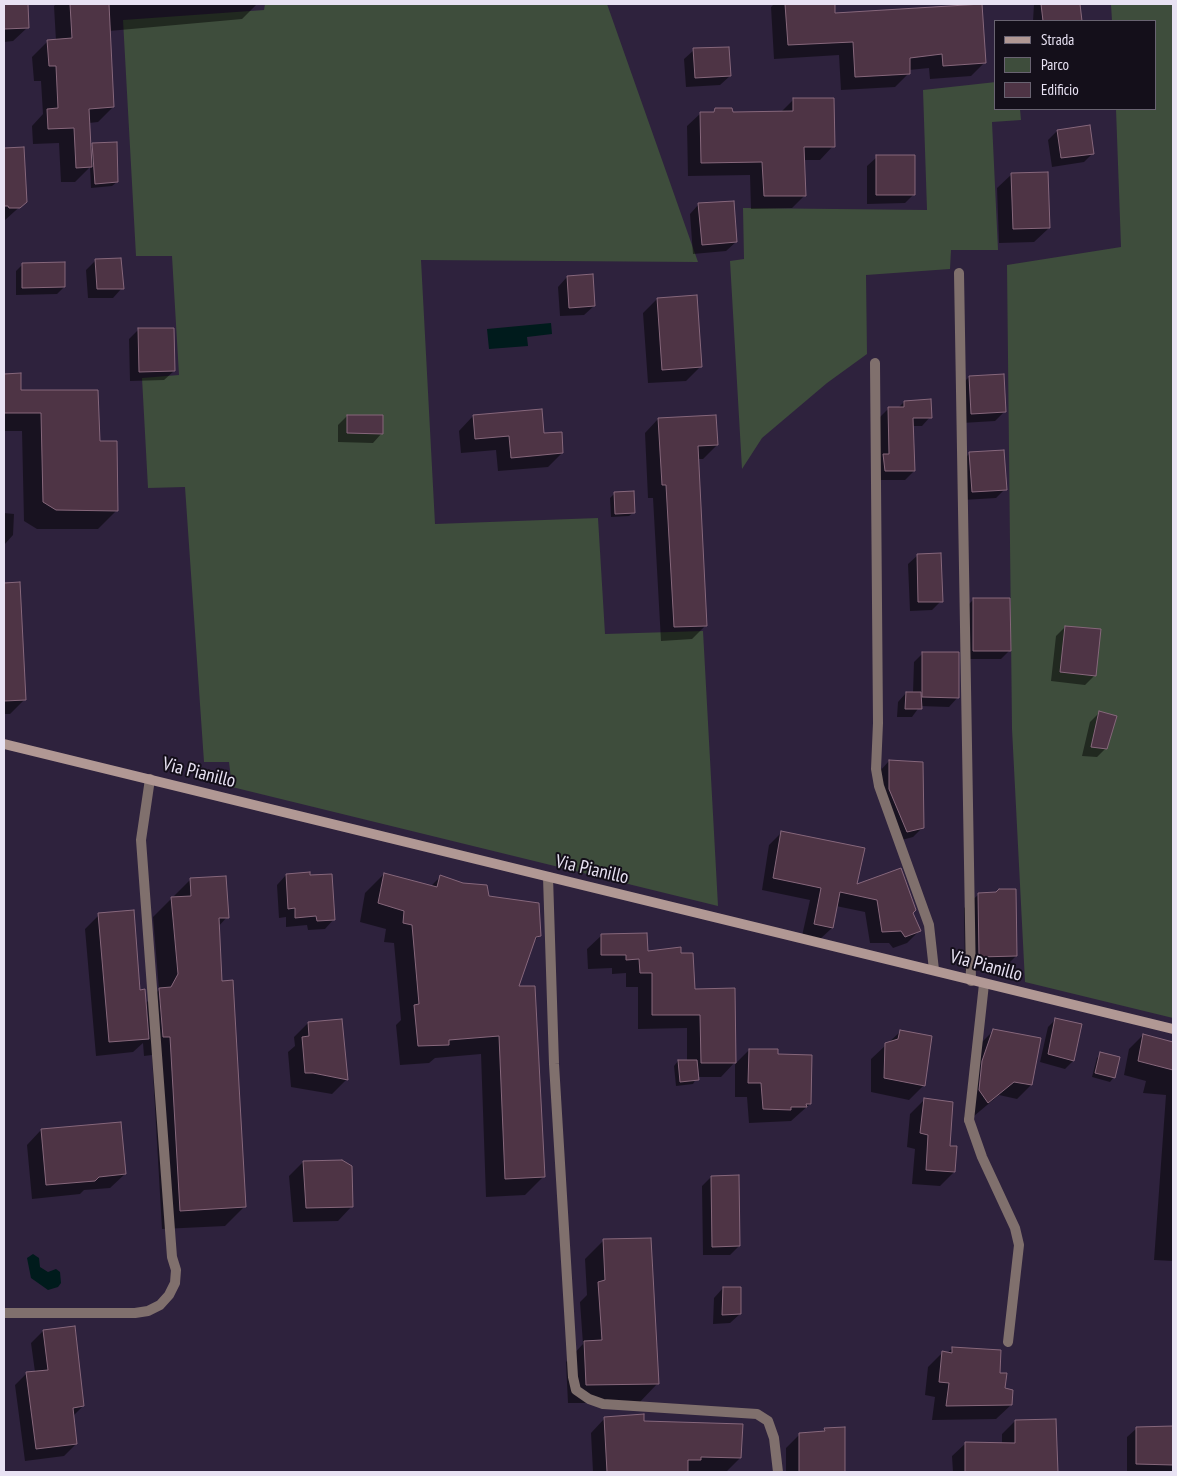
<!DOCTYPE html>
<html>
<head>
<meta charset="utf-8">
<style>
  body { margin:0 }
  #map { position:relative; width:1177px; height:1476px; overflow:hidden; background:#2e223d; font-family:"PT Sans Narrow",sans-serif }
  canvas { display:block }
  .frame { position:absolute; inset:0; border:5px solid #e8e2f3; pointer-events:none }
  .legend { position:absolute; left:994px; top:20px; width:162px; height:90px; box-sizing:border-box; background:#140f1a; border:1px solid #696371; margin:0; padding:6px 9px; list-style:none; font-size:15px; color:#e8e2f3 }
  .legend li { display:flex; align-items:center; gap:10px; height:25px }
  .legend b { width:25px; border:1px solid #696371 }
</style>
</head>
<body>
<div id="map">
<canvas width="1177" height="1476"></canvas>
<div class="frame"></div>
<ul class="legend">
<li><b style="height:6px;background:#b19894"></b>Strada</li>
<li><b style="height:14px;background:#3e4d3c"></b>Parco</li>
<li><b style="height:14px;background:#4e3445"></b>Edificio</li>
</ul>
</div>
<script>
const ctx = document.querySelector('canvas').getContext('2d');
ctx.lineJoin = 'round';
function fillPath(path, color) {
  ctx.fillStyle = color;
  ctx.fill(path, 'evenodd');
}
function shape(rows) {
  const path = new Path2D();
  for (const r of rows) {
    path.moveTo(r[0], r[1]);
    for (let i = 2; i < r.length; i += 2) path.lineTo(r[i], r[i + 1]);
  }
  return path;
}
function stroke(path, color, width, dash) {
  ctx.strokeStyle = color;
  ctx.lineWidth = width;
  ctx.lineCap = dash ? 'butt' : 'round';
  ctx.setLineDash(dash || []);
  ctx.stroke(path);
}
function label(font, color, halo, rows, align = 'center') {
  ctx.font = font + ' "PT Sans Narrow",sans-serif';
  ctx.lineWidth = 4;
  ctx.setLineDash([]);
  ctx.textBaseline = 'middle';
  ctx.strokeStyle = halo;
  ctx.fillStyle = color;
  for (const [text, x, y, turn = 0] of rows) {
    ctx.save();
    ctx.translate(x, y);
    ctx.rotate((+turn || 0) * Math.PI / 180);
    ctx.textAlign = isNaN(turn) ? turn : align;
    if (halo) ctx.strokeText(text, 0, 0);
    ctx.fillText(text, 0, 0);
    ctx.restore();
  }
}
fillPath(shape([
  [265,4,607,4,698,262,421,260,435,524,598,518,605,634,703,631,718,906,232,787,229,762,204,762,185,487,148,488,142,378,179,375,172,256,136,256,123,20,264,10],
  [1111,4,1173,4,1173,1018,1025,982,1012,729,1007,265,1121,247,1116,109,1156,109,1156,21,1112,21],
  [996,82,996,109,1020,109,1021,120,992,122,998,250,951,250,950,269,866,275,867,354,827,383,762,438,742,469,730,261,744,259,743,208,927,210,923,90]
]), '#3e4d3c');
fillPath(shape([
  [551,323,552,334,527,337,528,346,489,349,487,329],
  [33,1254,39,1258,40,1267,48,1272,56,1269,60,1272,61,1283,58,1287,48,1290,31,1278,27,1258]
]), '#001b1c');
fillPath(shape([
  [4,4,27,4,28,27,13,41,4,42],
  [56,4,257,4,242,19,109,31,113,107,98,122,89,123,90,148,93,145,117,182,112,186,91,188,90,167,75,182,61,182,59,143,33,144,32,126,43,114,41,81,34,81,32,57,48,41,56,41,54,6],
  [774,4,834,4,834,14,985,62,971,76,930,79,929,68,909,70,909,73,895,87,841,90,839,55,774,59,771,7],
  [1034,4,1079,4,1081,21,1033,21],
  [694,50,730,76,720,85,686,87,684,59],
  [793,100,833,146,820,160,804,160,805,195,792,208,751,209,750,175,688,176,687,126,701,113,712,113,715,110,732,113,780,113],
  [1057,131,1093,153,1084,162,1052,167,1048,140],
  [4,149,23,149,26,201,4,221],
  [877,157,914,194,905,203,867,204,867,166],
  [1012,174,1049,228,1034,242,999,243,997,188],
  [699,204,736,242,726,251,693,254,690,214],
  [95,261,122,288,113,298,88,298,86,270],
  [23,264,64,287,57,294,16,295,16,271],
  [567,277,594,306,584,315,560,316,558,287],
  [657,299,701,366,686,381,648,383,643,313],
  [138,330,174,371,164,380,130,381,129,339],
  [20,374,20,392,99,442,117,510,98,529,37,529,24,521,22,431,4,431,4,375],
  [969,377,1005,411,995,421,962,423,960,386],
  [904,402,930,417,922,426,912,426,914,471,905,480,876,480,880,417,889,408,898,408],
  [347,416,382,433,373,443,338,442,338,425],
  [473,416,562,453,548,467,498,471,496,450,461,453,459,431],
  [658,419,717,445,703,459,697,459,706,625,692,639,661,641,653,498,648,498,645,433],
  [970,453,1005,489,996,498,963,500,961,462],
  [615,493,634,512,629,516,611,517,610,498],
  [4,513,14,514,13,535,4,545],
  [918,555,941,601,932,610,910,611,908,564],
  [19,583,24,700,10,714,4,714,4,584],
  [973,600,1009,651,1001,659,966,659,965,608],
  [1065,627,1095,675,1085,685,1051,681,1056,636],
  [923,653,958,697,949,707,920,706,912,717,897,717,898,702,906,693,913,693,914,662],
  [1099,713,1106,748,1097,757,1082,756,1090,722],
  [889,761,922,828,913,837,898,841,880,771],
  [781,833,856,886,912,913,919,931,907,943,893,948,889,943,870,943,865,912,836,906,832,928,819,940,802,936,810,900,762,890,769,845],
  [384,874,430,887,440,877,488,897,539,936,532,943,517,987,544,1176,525,1195,486,1197,481,1054,435,1058,429,1063,400,1065,396,1025,401,1020,394,943,384,942,386,929,360,922,365,893],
  [286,875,334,919,325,929,308,930,307,925,286,927,286,917,279,918,277,885],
  [191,879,227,917,218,927,221,982,244,1207,225,1226,162,1229,152,1055,144,1056,143,1043,133,1052,96,1056,85,929,99,915,145,1004,159,990,153,917],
  [979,894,1016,956,1002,970,965,971,964,908],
  [602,935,646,953,680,955,694,990,735,1062,721,1077,697,1077,693,1084,676,1086,674,1066,678,1061,687,1061,687,1028,638,1029,638,987,626,987,626,973,612,974,612,968,588,969,587,949],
  [1056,1019,1073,1061,1065,1069,1040,1062,1048,1027],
  [308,1023,346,1080,332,1094,291,1087,288,1052,295,1046,294,1037],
  [994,1030,1031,1085,1017,1099,999,1095,974,1116,966,1104,969,1077,979,1045],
  [901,1031,923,1086,909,1100,871,1092,871,1059],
  [1143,1035,1173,1043,1173,1261,1154,1260,1166,1095,1143,1093,1146,1081,1124,1075,1129,1049],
  [749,1050,776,1055,810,1104,791,1121,749,1123,747,1097,735,1097,735,1064],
  [1101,1054,1114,1077,1110,1082,1092,1077,1097,1058],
  [924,1100,948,1147,954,1172,940,1186,912,1184,915,1149,907,1147,910,1114],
  [41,1130,125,1174,110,1188,84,1190,80,1194,32,1199,27,1145],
  [303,1162,342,1162,352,1206,338,1221,293,1222,289,1176],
  [711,1177,739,1246,730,1255,703,1255,702,1186],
  [604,1240,657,1384,639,1403,568,1403,566,1362,583,1344,580,1302,587,1295,585,1259],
  [723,1288,740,1314,730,1323,713,1324,714,1298],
  [43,1331,83,1406,73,1416,76,1444,64,1456,25,1461,15,1385,27,1373,35,1372,31,1343],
  [952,1349,999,1374,1011,1405,996,1419,932,1420,935,1397,925,1395,928,1367,942,1353,947,1353],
  [605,1418,643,1423,740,1458,726,1472,593,1472,591,1433],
  [1054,1420,1057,1472,953,1472,952,1456,966,1443,1002,1444,1002,1434,1015,1421],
  [844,1428,844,1472,786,1472,786,1448,800,1434,821,1433,825,1429],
  [1137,1428,1173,1428,1172,1472,1127,1472,1127,1437]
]), '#0007');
const building = shape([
  [4,4,28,4,29,28,4,29,4,4],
  [70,4,109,4,114,107,89,109,92,167,76,168,74,128,48,129,47,109,58,108,56,66,49,66,47,40,72,38,70,4],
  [785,4,835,4,835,13,982,4,986,63,943,66,942,54,910,58,910,74,855,77,853,42,788,45,785,4],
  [1041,4,1080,4,1082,21,1043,21,1041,4],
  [729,47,731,76,695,78,693,48,729,47],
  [793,98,834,98,835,147,804,147,806,196,764,196,762,162,701,163,700,112,714,112,715,108,732,108,733,112,793,111,793,98],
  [1090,125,1094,154,1061,158,1057,130,1090,125],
  [117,142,118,182,95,184,92,143,117,142],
  [24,147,27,202,20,208,9,208,8,206,4,206,4,148,24,147],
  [876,155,915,155,915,195,876,195,876,155],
  [1048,172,1050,228,1013,229,1011,173,1048,172],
  [734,201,737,242,702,245,698,203,734,201],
  [121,258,124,289,97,289,95,259,121,258],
  [65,262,65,287,22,288,22,263,65,262],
  [593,274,595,306,569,308,567,276,593,274],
  [697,295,702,367,662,370,657,298,697,295],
  [138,328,174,328,175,371,139,372,138,328],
  [21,373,21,390,98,390,100,441,117,441,118,511,56,510,43,502,41,413,4,413,4,374,21,373],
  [1004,374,1006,412,971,414,969,376,1004,374],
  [931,399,932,418,913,418,915,471,885,471,883,454,889,454,888,407,904,407,904,401,931,399],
  [542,409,544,433,562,432,563,453,511,458,509,436,475,439,473,415,542,409],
  [347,415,383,415,383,434,347,433,347,415],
  [716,415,718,445,698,446,707,626,674,627,666,485,662,485,658,418,716,415],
  [1004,450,1007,490,972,492,969,452,1004,450],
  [634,491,635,513,615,514,614,492,634,491],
  [941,553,943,602,918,602,917,554,941,553],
  [20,582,26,700,4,701,4,583,20,582],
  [973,598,1010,598,1011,651,973,651,973,598],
  [1065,626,1101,629,1096,676,1060,672,1065,626],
  [922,652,959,652,959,698,922,697,922,652],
  [906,692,921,692,922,709,905,709,906,692],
  [1099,711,1117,716,1107,749,1091,747,1099,711],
  [889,760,923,762,924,828,907,832,889,789,889,760],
  [781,831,865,848,857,884,901,868,916,910,913,913,921,931,905,937,901,931,882,932,877,900,840,892,833,928,814,924,821,888,773,878,781,831],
  [310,872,310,875,332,874,335,920,317,921,316,916,295,918,295,908,288,909,286,874,310,872],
  [384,873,437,887,440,875,463,883,487,885,489,896,539,903,541,936,536,937,519,986,535,986,545,1177,505,1179,499,1036,449,1040,449,1045,418,1046,414,1005,419,1004,412,925,403,923,404,911,378,903,384,873],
  [226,876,229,918,219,918,222,981,233,980,246,1207,180,1211,170,1037,163,1037,159,988,171,987,178,974,171,897,191,896,190,878,226,876],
  [999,889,1016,889,1017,956,979,957,978,893,996,892,999,889],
  [134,910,140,990,145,989,149,1039,109,1042,98,913,134,910],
  [647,933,648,951,681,947,681,953,693,953,695,989,735,988,736,1063,701,1063,700,1015,652,1015,652,973,640,973,639,959,626,960,626,955,601,955,601,934,647,933],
  [1055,1018,1082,1024,1074,1061,1048,1054,1055,1018],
  [342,1019,348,1080,313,1073,305,1073,302,1037,309,1036,308,1022,342,1019],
  [993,1029,1041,1038,1032,1085,1014,1082,988,1103,979,1090,982,1061,993,1029],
  [900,1030,932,1036,925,1086,884,1078,885,1043,898,1039,900,1030],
  [1143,1034,1173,1042,1173,1070,1138,1061,1143,1034],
  [749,1049,778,1049,778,1054,812,1055,811,1104,806,1104,807,1107,791,1107,791,1110,763,1109,761,1083,748,1083,749,1049],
  [1100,1052,1120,1057,1115,1078,1095,1073,1100,1052],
  [678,1060,697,1060,699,1080,680,1082,678,1060],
  [924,1098,953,1102,950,1146,957,1146,955,1172,926,1170,928,1135,920,1133,924,1098],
  [121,1122,126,1174,99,1177,95,1181,46,1185,41,1129,121,1122],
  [342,1160,352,1166,353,1207,306,1208,303,1161,342,1160],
  [739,1175,740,1246,712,1247,711,1176,739,1175],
  [651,1238,659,1384,586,1385,584,1341,602,1340,598,1282,605,1280,603,1239,651,1238],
  [723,1287,741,1287,741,1314,722,1315,723,1287],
  [75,1326,84,1406,73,1408,77,1444,36,1449,26,1372,48,1370,43,1330,75,1326],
  [952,1347,1001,1350,1000,1373,1007,1373,1005,1388,1013,1390,1012,1405,946,1406,949,1383,939,1382,942,1351,952,1353,952,1347],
  [644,1414,644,1421,743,1424,741,1458,701,1457,701,1460,688,1460,688,1472,607,1472,604,1417,644,1414],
  [1056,1419,1058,1472,965,1472,965,1442,1015,1443,1015,1420,1056,1419],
  [1173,1426,1173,1465,1136,1464,1136,1427,1173,1426],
  [845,1427,845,1472,799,1472,799,1433,825,1431,824,1428,845,1427]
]);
fillPath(building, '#4e3445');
stroke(building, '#86677b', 1);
stroke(shape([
  [875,363,878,723,876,769,879,786,929,925,934,970],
  [969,1120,982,1157,1015,1228,1019,1245,1008,1342],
  [4,1313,135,1313,148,1311,160,1305,169,1295,175,1283,176,1270,172,1257,141,840,150,779]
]), '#80706d', 10);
stroke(shape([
  [959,273,971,981],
  [548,877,554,1064,573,1377,576,1390,589,1399,603,1404,757,1414,768,1421,774,1438,778,1472],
  [969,1120,984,984]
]), '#80706d', 10);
stroke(shape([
  [4,744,1173,1029]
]), '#b19894', 10);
label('19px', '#e8e2f3', '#140f1a', [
  ["Via Pianillo",199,773,14],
  ["Via Pianillo",592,870,13],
  ["Via Pianillo",986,966,15]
]);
</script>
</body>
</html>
